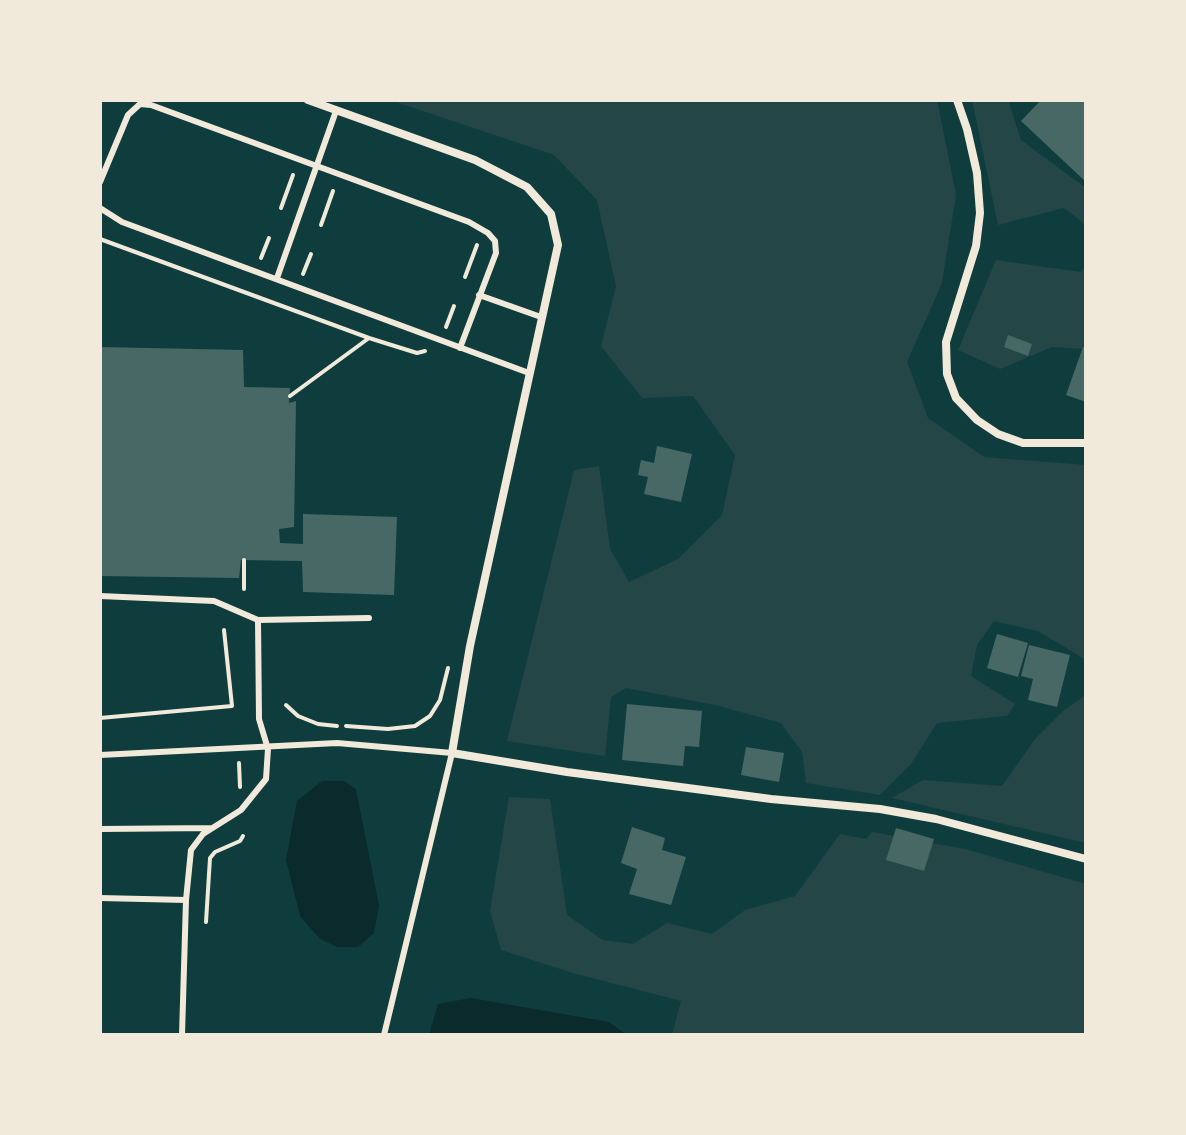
<!DOCTYPE html>
<html>
<head>
<meta charset="utf-8">
<style>
  body { margin:0 }
  #map { position:relative; width:1186px; height:1135px; overflow:hidden; background:#0f3d3e; font-family:"Golos Text",sans-serif }
  canvas { display:block }
  .frame { position:absolute; inset:0; border:102px solid #f1e9da; pointer-events:none }
</style>
</head>
<body>
<div id="map">
<canvas width="1186" height="1135"></canvas>
<div class="frame"></div>
</div>
<script>
const ctx = document.querySelector('canvas').getContext('2d');
ctx.lineJoin = 'round';
function fillPath(path, color) {
  ctx.fillStyle = color;
  ctx.fill(path, 'evenodd');
}
function shape(rows) {
  const path = new Path2D();
  for (const r of rows) {
    path.moveTo(r[0], r[1]);
    for (let i = 2; i < r.length; i += 2) path.lineTo(r[i], r[i + 1]);
  }
  return path;
}
function stroke(path, color, width, dash) {
  ctx.strokeStyle = color;
  ctx.lineWidth = width;
  ctx.lineCap = dash ? 'butt' : 'round';
  ctx.setLineDash(dash || []);
  ctx.stroke(path);
}
fillPath(shape([
  [390,100,937,100,956,195,942,283,907,362,928,418,984,457,1086,465,1086,660,1038,631,994,621,977,645,971,676,1015,704,1007,716,937,723,911,764,880,795,806,783,802,752,781,723,715,705,626,688,611,697,605,756,507,741,574,470,599,466,610,549,629,582,678,559,722,515,735,455,693,396,642,398,601,346,616,286,597,200,554,155],
  [972,100,1008,100,1021,140,1086,188,1086,225,1064,208,998,225],
  [996,260,1081,272,1086,265,1086,349,1052,347,1000,369,958,350],
  [1086,695,1086,843,892,798,923,780,1002,786,1035,739,1063,711],
  [509,797,550,799,567,915,603,940,633,944,667,923,712,934,745,910,795,896,840,834,866,839,872,832,965,849,1086,884,1086,1035,672,1035,681,1001,573,973,501,950,490,911]
]), '#244646');
fillPath(shape([
  [322,781,344,781,356,789,379,906,374,933,358,947,337,947,320,939,300,916,286,860,297,801],
  [471,998,609,1022,627,1035,429,1035,438,1004]
]), '#0a2a2b');
fillPath(shape([
  [1041,100,1086,100,1086,182,1021,121],
  [1008,335,1032,344,1028,356,1004,347],
  [100,347,243,350,244,387,290,388,289,403,296,401,294,527,279,529,280,543,303,544,303,514,397,517,394,595,303,592,302,561,241,560,239,578,100,576],
  [1083,347,1086,348,1086,402,1066,395],
  [657,446,692,454,681,502,644,494,648,477,638,475,641,460,654,463],
  [997,634,1028,643,1018,677,987,668],
  [1029,645,1070,655,1057,707,1028,700,1033,679,1021,676],
  [627,704,702,711,699,747,685,746,683,766,622,760],
  [746,747,784,753,779,782,741,775],
  [632,827,665,838,662,850,686,857,671,905,629,894,637,869,621,863],
  [896,828,934,839,924,871,886,860]
]), '#486865');
stroke(shape([
  [281,208,293,175],
  [321,225,333,191],
  [100,239,369,338,417,353,425,351],
  [261,258,269,238],
  [303,274,311,254],
  [465,277,477,245],
  [446,327,454,306],
  [290,396,369,338],
  [244,560,244,589],
  [286,705,298,716,318,724,337,726],
  [100,718,232,706,224,630],
  [346,726,388,729,415,726,430,716,440,700,448,668],
  [239,763,240,787],
  [206,922,210,858,215,852,240,841,243,836]
]), '#f1e9da', 4);
stroke(shape([
  [100,182,128,115,140,104,151,105,469,222,488,233,495,241,496,253,460,348],
  [100,208,122,222,529,373],
  [277,278,336,111],
  [479,295,541,317],
  [100,596,214,601,258,620],
  [100,755,337,743,452,753,384,1035],
  [100,829,212,828],
  [100,898,186,900],
  [182,1035,186,900,191,850,203,834,241,810,266,779,268,749,259,719,258,620,369,618]
]), '#f1e9da', 6);
stroke(shape([
  [308,100,475,160,527,187,551,214,558,245,470,646,452,753,567,772,771,799,880,809,936,819,1086,859],
  [957,100,967,129,977,173,980,213,976,246,946,342,947,374,956,398,977,420,998,434,1023,443,1086,443]
]), '#f1e9da', 8);
</script>
</body>
</html>
